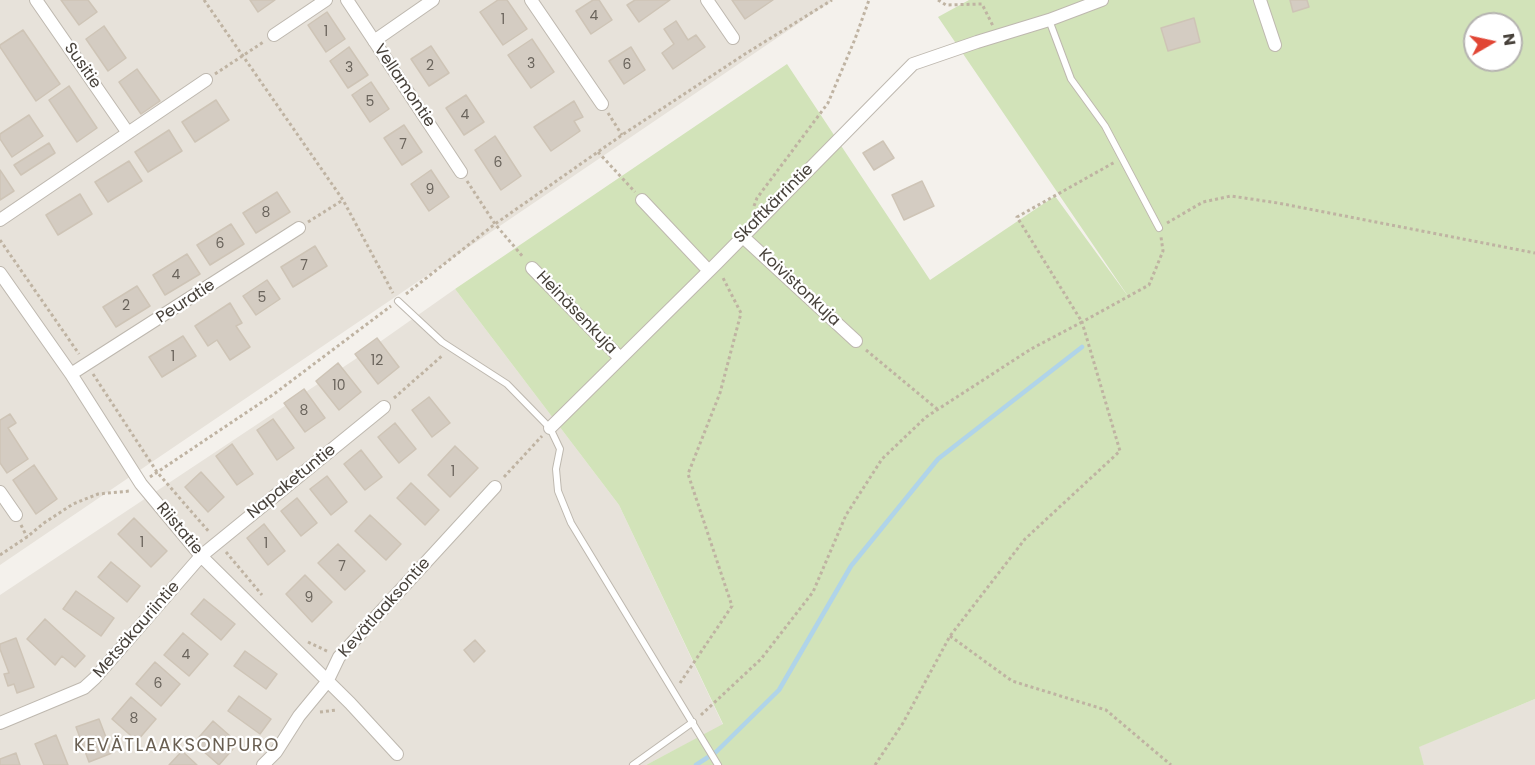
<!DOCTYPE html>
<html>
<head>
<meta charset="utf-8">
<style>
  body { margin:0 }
  #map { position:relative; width:1535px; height:765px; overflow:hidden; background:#f4f1ec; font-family:Poppins,sans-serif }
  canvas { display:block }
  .north { position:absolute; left:1463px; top:12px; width:60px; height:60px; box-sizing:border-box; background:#fff; border:2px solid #b5b3b0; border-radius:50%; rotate:81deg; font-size:16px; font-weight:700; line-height:24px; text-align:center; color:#47413a }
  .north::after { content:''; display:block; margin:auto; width:21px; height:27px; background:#e14635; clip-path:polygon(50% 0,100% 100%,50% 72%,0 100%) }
</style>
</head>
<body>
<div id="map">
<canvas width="1535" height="765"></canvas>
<div class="north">N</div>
</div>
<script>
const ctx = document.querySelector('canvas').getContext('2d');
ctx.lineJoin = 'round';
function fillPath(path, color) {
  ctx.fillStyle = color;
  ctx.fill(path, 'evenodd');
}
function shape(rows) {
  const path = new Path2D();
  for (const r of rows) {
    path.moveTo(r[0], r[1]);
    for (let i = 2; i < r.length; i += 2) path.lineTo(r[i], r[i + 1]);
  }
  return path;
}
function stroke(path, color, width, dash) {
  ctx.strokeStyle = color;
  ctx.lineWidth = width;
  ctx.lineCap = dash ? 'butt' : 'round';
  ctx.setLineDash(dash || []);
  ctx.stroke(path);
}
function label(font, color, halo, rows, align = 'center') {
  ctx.font = font + ' Poppins,sans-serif';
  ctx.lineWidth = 4.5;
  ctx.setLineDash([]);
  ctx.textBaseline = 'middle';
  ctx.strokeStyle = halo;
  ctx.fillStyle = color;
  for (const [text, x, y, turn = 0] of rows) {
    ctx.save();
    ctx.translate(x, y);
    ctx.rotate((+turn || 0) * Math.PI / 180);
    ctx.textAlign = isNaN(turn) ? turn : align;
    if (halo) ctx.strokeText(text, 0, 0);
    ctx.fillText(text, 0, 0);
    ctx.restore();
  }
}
fillPath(shape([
  [0,0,833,0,0,565],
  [455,289,619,505,723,725,646,765,0,765,0,595,357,358],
  [1535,699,1535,765,1424,765,1418,747]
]), '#e7e2da');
fillPath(shape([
  [969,0,1535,0,1535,699,1419,747,1424,765,646,765,723,724,619,505,455,289,787,64,930,280,1055,196,1130,299,938,17],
  [1475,24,1511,24,1511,60,1475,60]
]), '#d2e3b9');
stroke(shape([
  [696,765,716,752,779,690,851,566,938,459,1082,347]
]), '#b0d4e9', 4.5);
const building = shape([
  [61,0,88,0,97,12,79,25,61,0],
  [250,0,275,0,258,12,250,0],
  [498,0,507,0,527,29,503,45,480,12,498,0],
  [593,0,599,0,612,20,591,34,576,11,593,0],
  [635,0,670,0,639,22,627,5,635,0],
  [732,0,773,0,745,19,732,0],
  [1290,0,1307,0,1309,7,1293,12,1290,0],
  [327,12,345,39,326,52,308,25,327,12],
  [1194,18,1200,42,1168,51,1161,28,1194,18],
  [676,21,688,40,696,35,705,47,673,69,662,53,674,44,664,29,676,21],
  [104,26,126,58,108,71,86,39,104,26],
  [23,30,60,84,36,101,0,47,0,45,23,30],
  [532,39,554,72,531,88,508,55,532,39],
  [431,46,449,73,429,86,411,59,431,46],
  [349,47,368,75,348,88,330,61,349,47],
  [631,47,645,70,624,84,609,61,631,47],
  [137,69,160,101,141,114,119,82,137,69],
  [371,82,389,109,370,122,352,95,371,82],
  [69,86,97,128,77,142,49,100,69,86],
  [466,95,484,122,464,135,446,108,466,95],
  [216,100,229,120,195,142,182,122,216,100],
  [574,101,583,117,574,121,580,131,551,151,534,127,574,101],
  [29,115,43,136,12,157,0,139,0,134,29,115],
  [404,125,422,152,402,165,384,138,404,125],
  [169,130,182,151,148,172,135,152,169,130],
  [495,136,521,176,501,190,475,150,495,136],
  [883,141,894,158,874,170,863,153,883,141],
  [49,143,55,153,21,175,14,165,49,143],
  [129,161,142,181,108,202,95,182,129,161],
  [0,170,14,191,0,200,0,170],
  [431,170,449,197,429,211,411,184,431,170],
  [922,181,934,206,904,220,892,195,922,181],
  [277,192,290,212,256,233,243,213,277,192],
  [80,194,92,214,58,235,46,215,80,194],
  [231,224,244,244,210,265,197,245,231,224],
  [315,246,327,266,293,287,281,267,315,246],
  [187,254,200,274,165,295,153,275,187,254],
  [267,280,280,299,256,315,243,296,267,280],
  [137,286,150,306,116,327,103,307,137,286],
  [230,303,242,323,236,326,250,347,230,360,217,340,208,346,195,326,230,303],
  [183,336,196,356,162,377,149,357,183,336],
  [377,338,399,367,378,384,355,354,377,338],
  [338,363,361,392,339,410,316,381,338,363],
  [304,389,325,418,305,432,284,403,304,389],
  [429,397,450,423,432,437,412,410,429,397],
  [10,414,16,423,8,428,28,459,7,473,0,463,0,420,10,414],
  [273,419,294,448,277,460,257,430,273,419],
  [395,423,416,449,399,463,378,437,395,423],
  [232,444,253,474,237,485,216,456,232,444],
  [455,446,478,468,450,497,428,475,455,446],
  [361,450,382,477,365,490,344,464,361,450],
  [34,465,57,499,36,514,13,480,34,465],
  [201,472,224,497,208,512,185,487,201,472],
  [327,476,347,502,331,515,310,489,327,476],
  [411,483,439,510,425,525,397,498,411,483],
  [297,498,317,523,301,536,281,511,297,498],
  [370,515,401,544,386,560,355,531,370,515],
  [134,518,167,551,151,567,118,534,134,518],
  [264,524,285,551,268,565,247,538,264,524],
  [338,544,365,571,345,590,318,563,338,544],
  [111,562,140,586,127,602,98,577,111,562],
  [305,575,332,602,312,622,286,594,305,575],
  [76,591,114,618,101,636,63,609,76,591],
  [204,599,235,624,221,640,191,614,204,599],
  [45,619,85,656,75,667,62,656,55,665,27,639,45,619],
  [183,633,208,654,189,676,164,655,183,633],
  [16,638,34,687,17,693,14,684,8,686,4,674,9,673,0,649,0,644,16,638],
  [475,640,485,651,474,662,464,650,475,640],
  [245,651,277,674,266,689,234,666,245,651],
  [155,662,180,684,161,706,136,684,155,662],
  [239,696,271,719,260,734,228,711,239,696],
  [131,697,156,719,137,741,112,719,131,697],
  [99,719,112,753,89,762,76,727,99,719],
  [213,721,238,743,219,765,194,743,213,721],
  [56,735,68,765,44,765,35,744,56,735],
  [182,751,197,765,169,765,182,751],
  [16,753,20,765,0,765,0,759,16,753]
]);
fillPath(building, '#d4ccc2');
stroke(building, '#cec4b6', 1.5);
const service = shape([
  [1049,20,1071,79,1105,126,1159,228],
  [398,301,442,342,507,384,550,428,560,449,556,469,558,491,571,523,718,765],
  [633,765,693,722]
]);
const minor = shape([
  [347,0,461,172],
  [531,0,602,104],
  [707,0,733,38],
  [1260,0,1275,45],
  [274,35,326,0],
  [374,41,433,0],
  [128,133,206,80],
  [642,200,709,271],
  [0,220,128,133,36,0],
  [742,236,856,341],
  [532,268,620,358],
  [0,273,71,374,141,484,201,556,350,703,397,754],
  [71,374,299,228],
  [550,428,716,264,913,64,977,42,1049,20,1102,0],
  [0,492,16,515],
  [0,723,84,688,95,678,201,556,384,407],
  [263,765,276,752,299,716,327,682,339,657,495,487]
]);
stroke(service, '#beb8af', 8);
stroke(minor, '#beb8af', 14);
stroke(shape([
  [204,0,343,200,393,293],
  [938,0,946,5,982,4,993,26],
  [215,74,265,41],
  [608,113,622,135],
  [598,152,635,192],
  [467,181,495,224,524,258],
  [754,206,757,198,828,103,855,39,869,0],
  [308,222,343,200],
  [1167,223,1203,202,1231,196,1278,203,1535,253],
  [0,240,79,354],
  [406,294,495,224,622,135,745,54,832,0],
  [866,350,937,409],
  [93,374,157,472,210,533],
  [394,398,443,355],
  [150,477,274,394,391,306],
  [504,477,542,436],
  [21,525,27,537],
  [226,552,262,595],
  [0,555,27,537,44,523,73,504,98,494,130,491],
  [950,636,1012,681,1106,710,1171,765],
  [308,642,329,652],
  [680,683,732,606,688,474,720,393,741,313,722,276],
  [320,712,337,710],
  [701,715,761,659,813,592,846,515,882,459,926,417,1031,349,1082,322,1017,217,1115,162],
  [875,765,903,723,950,636,1025,539,1120,451,1082,322,1149,285,1163,251,1161,237]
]), '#bfb3a2', 3, [3, 3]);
stroke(service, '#fff', 6);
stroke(minor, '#fff', 12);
label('14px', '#6a645c', null, [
  ["4",594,16],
  ["1",503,20],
  ["1",326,32],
  ["3",531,64],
  ["6",627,65],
  ["2",430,66],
  ["3",349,68],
  ["5",370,102],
  ["4",465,115],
  ["7",403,145],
  ["6",498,163],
  ["9",430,190],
  ["8",266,213],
  ["6",220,244],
  ["7",304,266],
  ["4",176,275],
  ["5",262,298],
  ["2",126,306],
  ["1",173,357],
  ["12",377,361],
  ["10",339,386],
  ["8",304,411],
  ["1",453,472],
  ["1",142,543],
  ["1",266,544],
  ["7",342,567],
  ["9",309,598],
  ["4",186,655],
  ["6",158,684],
  ["8",134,719]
]);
label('16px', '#47413a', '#fff', [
  ["Susitie",82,66,55],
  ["Vellamontie",404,86,56],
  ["Skaftkärrintie",774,204,-45],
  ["Koivistonkuja",799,288,43],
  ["Peuratie",186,302,-33],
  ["Heinäsenkuja",576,313,46],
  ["Napaketuntie",292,482,-39],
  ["Riistatie",179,529,50],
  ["Kevätlaaksontie",385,608,-48],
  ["Metsäkauriintie",137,630,-49]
]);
ctx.letterSpacing = '1.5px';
label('18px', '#695f52', '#fff', [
  ["KEVÄTLAAKSONPURO",177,746]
]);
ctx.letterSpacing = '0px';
</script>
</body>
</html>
